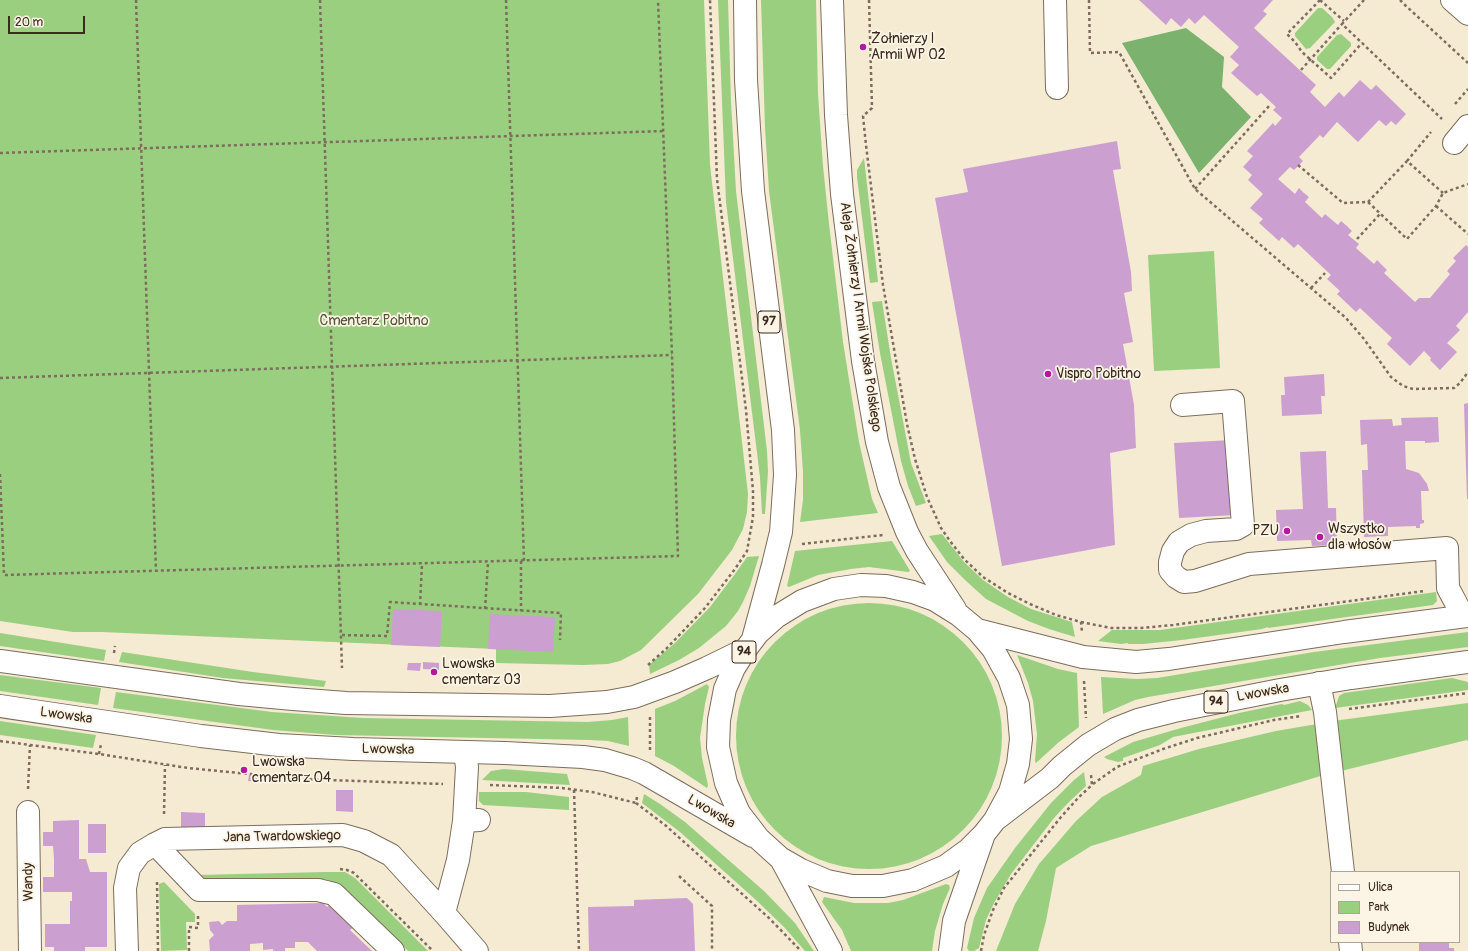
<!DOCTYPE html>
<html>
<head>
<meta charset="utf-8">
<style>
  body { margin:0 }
  #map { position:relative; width:1468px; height:951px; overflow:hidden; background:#f5ead2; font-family:Pangolin,sans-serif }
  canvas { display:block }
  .legend { position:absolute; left:1330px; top:871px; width:130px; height:72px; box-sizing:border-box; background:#fcf5e5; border:1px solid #afa495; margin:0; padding:5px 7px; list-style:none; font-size:12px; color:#3b2a1e }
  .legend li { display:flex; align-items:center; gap:8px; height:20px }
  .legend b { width:20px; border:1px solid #afa495 }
  .scale { position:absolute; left:8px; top:16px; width:77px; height:18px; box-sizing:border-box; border:2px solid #3b2a1e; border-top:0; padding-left:5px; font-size:12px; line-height:14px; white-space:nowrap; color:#3b2a1e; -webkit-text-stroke:3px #fcf5e5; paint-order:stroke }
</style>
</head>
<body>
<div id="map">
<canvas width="1468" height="951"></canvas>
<ul class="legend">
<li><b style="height:5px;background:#fff"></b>Ulica</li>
<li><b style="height:11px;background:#9acf80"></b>Park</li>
<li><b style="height:11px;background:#cc9fd1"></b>Budynek</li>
</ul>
<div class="scale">20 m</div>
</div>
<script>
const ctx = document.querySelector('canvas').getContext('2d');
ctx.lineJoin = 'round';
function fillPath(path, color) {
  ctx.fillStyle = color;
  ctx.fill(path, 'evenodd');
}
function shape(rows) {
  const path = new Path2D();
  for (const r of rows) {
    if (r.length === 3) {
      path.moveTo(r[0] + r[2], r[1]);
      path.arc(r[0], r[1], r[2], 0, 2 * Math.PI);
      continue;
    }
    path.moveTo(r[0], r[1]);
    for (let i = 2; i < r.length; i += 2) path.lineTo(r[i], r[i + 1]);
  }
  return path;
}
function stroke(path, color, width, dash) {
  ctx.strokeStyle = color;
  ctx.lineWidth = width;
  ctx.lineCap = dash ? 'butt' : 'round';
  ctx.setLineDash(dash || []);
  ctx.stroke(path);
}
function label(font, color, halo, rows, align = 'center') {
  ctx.font = font + ' Pangolin,sans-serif';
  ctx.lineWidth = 3.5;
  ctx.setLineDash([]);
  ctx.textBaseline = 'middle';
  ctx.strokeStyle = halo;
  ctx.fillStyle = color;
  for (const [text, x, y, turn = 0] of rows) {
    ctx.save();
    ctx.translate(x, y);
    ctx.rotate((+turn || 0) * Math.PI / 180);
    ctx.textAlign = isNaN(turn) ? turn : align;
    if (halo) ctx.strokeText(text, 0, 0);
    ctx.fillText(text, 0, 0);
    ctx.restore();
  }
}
fillPath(shape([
  [0,0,704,0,710,165,748,494,747,512,743,529,732,550,698,594,641,650,620,661,608,664,583,665,496,663,496,649,102,632,73,632,0,621],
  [718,0,728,0,731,101,736,191,767,451,768,472,765,514,762,514,760,477,726,202],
  [761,0,816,0,818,94,823,166,829,224,843,342,859,442,872,499,878,513,800,522,803,500,803,472,800,430,769,191,765,128],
  [1318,8,1322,8,1332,17,1335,22,1310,48,1306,49,1295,36,1295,33],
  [1341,34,1351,43,1351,46,1330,69,1327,69,1317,60,1317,57,1337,35],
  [864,158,878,282,870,283,857,177,857,170],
  [1214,251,1220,368,1154,371,1148,255],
  [882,301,891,358,911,463,926,503,916,506,908,486,901,461,880,353,872,302],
  [942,534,964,562,983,580,1008,597,1031,609,1072,622,1075,637,1049,629,1028,621,986,599,965,580,947,562,929,536],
  [892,541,909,569,910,571,908,572,869,567,851,569,818,575,789,587,787,586,795,551],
  [759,556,750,586,743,602,738,611,726,626,699,648,679,660,650,674,649,665,675,643,710,607,735,574,747,557],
  [1436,592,1437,601,1433,605,1268,628,1268,627,1262,629,1182,640,1143,644,1128,644,1128,643,1121,644,1098,641,1112,630,1160,630],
  [869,736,133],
  [1468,632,1468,647,1380,658,1148,697,1135,700,1103,714,1101,677,1137,679,1157,678,1314,652],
  [0,633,106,650,104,661,0,646],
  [122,652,253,672,326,681,324,687,223,678,119,662],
  [1017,655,1058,669,1077,673,1079,727,1059,742,1036,763,1035,761,1037,734,1033,701,1028,683],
  [0,675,101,688,98,705,0,691],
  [1452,678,1468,682,1468,690,1335,708,1339,696,1344,693],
  [707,684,709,687,705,704,700,738,702,758,708,785,707,788,674,766,655,756,655,709,675,701],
  [116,692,272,712,363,718,588,722,612,720,628,717,629,746,608,741,590,740,336,735,273,730,113,708],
  [1300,701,1308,705,1312,710,1173,737,1160,745,1123,758,1123,761,1118,762,1107,759,1104,757,1133,742,1181,728,1239,713,1282,704,1284,705],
  [1468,703,1468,742,1467,740,1341,771,1333,721],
  [0,721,96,735,93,748,0,735],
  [1317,724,1327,774,1091,846,1056,868,1046,921,1038,951,996,951,1015,904,1039,864,1076,821,1102,797,1141,775,1143,766,1199,749,1276,731],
  [504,769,567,774,570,785,482,780,491,771],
  [1084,772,1086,786,1068,803,1054,818,1011,874,994,903,986,920,979,948,974,951,969,951,967,948,974,918,987,888,1015,848,1051,803,1074,780],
  [479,792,526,792,569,797,569,810,483,805,479,801],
  [644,794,660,804,685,822,764,891,795,923,814,951,805,951,784,927,756,900,680,832,642,803],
  [326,872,345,872,355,878,428,951,408,951,340,884,325,879,203,881,196,875],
  [164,882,195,914,195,922,186,922,187,950,161,951,159,884],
  [946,884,949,885,950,888,943,904,935,931,932,951,851,951,842,930,822,902,824,897,854,903,888,903,903,900]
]), '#9acf80');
fillPath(shape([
  [1186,28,1224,57,1222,87,1251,117,1199,173,1122,43]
]), '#7bb26e');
fillPath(shape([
  [1139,0,1273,0,1263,11,1267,14,1254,28,1316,85,1310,92,1325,107,1339,92,1344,97,1360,80,1371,90,1376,85,1406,114,1396,125,1391,121,1386,126,1379,120,1358,142,1337,122,1323,138,1320,135,1299,157,1303,161,1294,170,1290,167,1278,179,1295,194,1299,188,1304,193,1309,197,1305,202,1322,218,1325,214,1338,225,1341,221,1347,226,1352,231,1348,235,1359,244,1356,248,1374,264,1377,260,1387,270,1384,273,1415,302,1419,298,1430,298,1450,274,1447,271,1456,261,1453,258,1466,245,1468,247,1468,312,1456,326,1460,330,1447,343,1457,352,1440,370,1430,360,1431,358,1424,351,1410,366,1387,344,1392,338,1360,308,1356,312,1337,294,1340,291,1327,279,1331,275,1298,244,1294,248,1282,237,1279,241,1259,223,1263,219,1250,208,1263,194,1248,180,1252,175,1243,167,1253,156,1247,151,1273,123,1275,126,1282,118,1273,110,1276,107,1261,93,1257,96,1231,73,1239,65,1230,57,1239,47,1204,15,1195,24,1189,18,1181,27,1171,18,1166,25],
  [1117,141,1121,169,1113,170,1131,272,1132,291,1124,293,1133,342,1123,344,1134,405,1136,448,1110,453,1115,545,1002,566,935,198,968,192,963,169],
  [1324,374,1325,396,1321,396,1322,414,1282,416,1281,395,1285,395,1284,377],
  [1468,403,1468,499,1467,499,1464,404],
  [1438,417,1439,442,1425,443,1425,441,1405,441,1406,469,1419,473,1427,484,1429,491,1421,491,1422,520,1424,520,1424,523,1420,524,1420,528,1416,528,1416,526,1388,527,1388,536,1364,537,1362,470,1368,470,1367,444,1361,445,1360,420,1392,419,1393,426,1402,425,1401,418],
  [1233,440,1236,515,1179,518,1174,443],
  [1326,451,1328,508,1336,508,1337,545,1312,546,1311,540,1277,541,1276,510,1303,509,1300,452],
  [393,609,442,611,440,647,391,645],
  [490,614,555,617,553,652,488,649],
  [423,662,439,663,439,670,423,669],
  [408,663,421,663,420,671,407,670],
  [249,775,264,777,263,782,248,781],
  [336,790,353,790,353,812,336,811],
  [181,812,205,813,205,829,181,829],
  [79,820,79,859,86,859,90,872,107,872,107,947,85,947,85,951,54,951,54,947,45,947,45,924,70,924,70,901,72,901,72,892,43,892,43,877,54,877,54,859,53,846,43,846,43,832,53,832,53,821],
  [88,824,106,824,106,853,88,853],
  [687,898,693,904,695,951,589,951,588,907,634,906,634,900],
  [323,903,327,907,331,903,355,926,350,930,372,951,317,951,308,942,295,942,295,948,285,948,285,951,273,951,273,949,263,950,263,943,250,944,250,951,210,951,209,940,214,935,210,930,209,922,219,921,222,925,227,921,237,921,237,905],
  [1419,942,1449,942,1449,948,1454,948,1454,951,1419,951]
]), '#cc9fd1');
const minor = shape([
  [1055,0,1057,88],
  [1452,0,1468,14],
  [1454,143,1468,126],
  [1182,405,1233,401,1243,525,1236,529,1206,531,1191,535,1179,542,1173,551,1170,562,1170,570,1176,577,1184,582,1195,581,1249,564,1447,548,1448,588,1463,616],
  [1319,683,1325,712,1343,872],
  [28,812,30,951],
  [464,821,467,767,465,752],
  [155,844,199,890,318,890,334,894,393,951],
  [444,913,458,860,464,821,479,820],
  [1350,942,1351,951],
  [127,951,125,888,129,868,140,853,155,844,165,839,343,835,364,841,391,855,444,913,477,951]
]);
const major = shape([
  [745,0,746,80,753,191,783,430,785,475,781,532,773,565,753,639],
  [832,0,836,115,842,194,863,361,877,442,889,487,907,532,917,551,955,609],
  [977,630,1083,657,1136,662,1169,659,1344,632,1468,616],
  [0,661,239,694,293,699,346,703,550,706,607,702,634,697,675,682,707,668,746,649],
  [0,706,201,736,279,745,353,749,505,753,583,757,605,760,632,768,644,773,753,836],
  [995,820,1010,792,1018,764,1021,739,1018,705,1009,678,993,649,977,630,959,615,935,600,913,592,886,586,861,585,834,589,802,601,776,617,758,633,746,649,734,668,725,689,719,720,718,747,726,783,739,813,759,839,780,858,801,870,827,881,852,886,883,886,913,880,946,866,968,850,984,834,995,820,1050,778,1062,766,1088,745,1115,729,1138,720,1174,711,1280,690,1351,678,1468,662],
  [781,859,831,951],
  [950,951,954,921,983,837]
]);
stroke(minor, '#7c6d5d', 24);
stroke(major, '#7c6d5d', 24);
stroke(shape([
  [136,0,156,571],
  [320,0,342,668],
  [506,0,524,561],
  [869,0,872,108,863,116,866,145,883,285,907,424,915,459,927,497,941,528,950,541,964,559,983,577,1008,593,1030,604,1056,615,1081,622,1082,632],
  [1089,0,1090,53,1119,52,1195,189,1346,318,1364,339,1391,377,1403,386,1413,389,1454,388,1460,383,1468,372],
  [1320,0,1287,34,1295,42,1302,52,1331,78,1362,43],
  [1320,0,1344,21],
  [1364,0,1342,24,1442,119],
  [1400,0,1406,6,1468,63],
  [1301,70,1342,24],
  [1455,104,1468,89],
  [0,153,664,131],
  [1407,161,1431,132],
  [1298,165,1343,203,1368,202,1407,239,1436,206,1443,193,1468,184],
  [1195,189,1270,105],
  [1368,202,1407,161,1443,193],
  [1436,206,1468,234],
  [1357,239,1380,214],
  [1311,288,1325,273],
  [0,378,672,355],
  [0,474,4,575,678,556,672,355,658,0],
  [802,544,883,535],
  [521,561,521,611],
  [420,605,422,564],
  [485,609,488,562],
  [1081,622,1111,628,1141,628,1173,625,1424,591],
  [342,635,387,636,390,602,561,613,560,640],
  [114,653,115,646],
  [648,665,666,649,705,608,735,569,747,551,753,517,753,491,746,410,717,179,710,0],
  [1084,681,1086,718],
  [1349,709,1468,693],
  [0,741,99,754,188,768,300,779,443,784],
  [650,750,650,717],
  [99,754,101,744],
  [1093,784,1117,767,1163,749,1197,738,1274,720,1301,716],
  [490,785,562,788,592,792,636,803],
  [28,789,30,745],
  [574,790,579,951],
  [637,797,636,803,665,825,769,918,801,951],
  [164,814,165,765],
  [340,869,347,870,354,873,433,951],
  [679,876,712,906,712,951],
  [157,882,158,951],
  [189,951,189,927,198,928,198,915],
  [981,951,984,935,993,910,1004,888,1061,817,1079,797,1092,785,1091,775]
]), '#7c6d5d', 2.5, [3, 3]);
stroke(minor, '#fff', 22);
stroke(major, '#fff', 22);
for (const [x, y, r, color] of [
  [863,47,4,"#b5179e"],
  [1048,374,4,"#b5179e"],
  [1287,531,4,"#b5179e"],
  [1320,537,4,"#b5179e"],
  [434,672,4,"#b5179e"],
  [244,770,4,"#b5179e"]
]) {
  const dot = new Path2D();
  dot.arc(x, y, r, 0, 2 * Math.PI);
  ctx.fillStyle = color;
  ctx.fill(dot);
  stroke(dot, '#fcf5e5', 1.5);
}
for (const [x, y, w] of [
  [769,322,22],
  [744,652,24],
  [1216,702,24]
]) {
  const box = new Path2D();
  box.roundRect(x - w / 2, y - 11, w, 22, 3);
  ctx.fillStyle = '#fcf5e5';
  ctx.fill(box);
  stroke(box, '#3b2a1e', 1);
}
label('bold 13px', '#3b2a1e', null, [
  ["97",769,322],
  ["94",744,652],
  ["94",1216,702]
]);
label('14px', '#3b2a1e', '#fcf5e5', [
  ["Żołnierzy I",871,39],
  ["Armii WP 02",871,55],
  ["Vispro Pobitno",1056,374],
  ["Wszystko",1328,529],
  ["dla włosów",1328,545],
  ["PZU",1279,531,"right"],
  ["Lwowska",442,664],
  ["cmentarz 03",442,680],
  ["Lwowska",252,762],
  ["cmentarz 04",252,778]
], 'left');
label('14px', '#3b2a1e', '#fcf5e5', [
  ["Aleja Żołnierzy I Armii Wojska Polskiego",860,317,82],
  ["Lwowska",1263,693,-10],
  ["Lwowska",66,716,8],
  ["Lwowska",388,750,1],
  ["Lwowska",711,812,30],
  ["Jana Twardowskiego",282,837,-1],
  ["Wandy",29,882,-91]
]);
label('14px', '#535336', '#fcf5e5', [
  ["Cmentarz Pobitno",374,321]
]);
</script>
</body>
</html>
